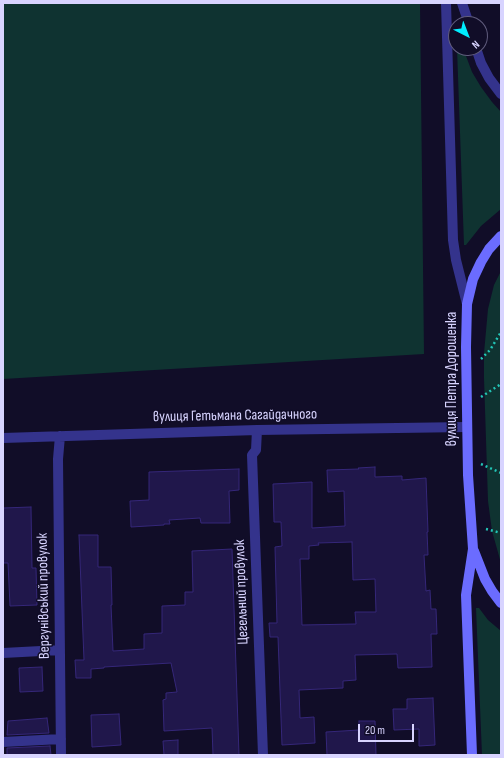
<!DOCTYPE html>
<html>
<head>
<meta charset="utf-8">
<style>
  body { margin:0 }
  #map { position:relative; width:504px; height:758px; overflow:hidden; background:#110d28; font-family:"Sofia Sans Condensed",sans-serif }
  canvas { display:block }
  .frame { position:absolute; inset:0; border:4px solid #d8d4ff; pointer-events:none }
  .north { position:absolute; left:448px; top:16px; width:40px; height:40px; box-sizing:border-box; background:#110d28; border:1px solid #615d7e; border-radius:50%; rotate:138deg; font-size:11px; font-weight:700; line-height:16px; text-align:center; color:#d8d4ff }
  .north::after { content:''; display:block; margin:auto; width:14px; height:18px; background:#00edff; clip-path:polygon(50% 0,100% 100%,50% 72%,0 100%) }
  .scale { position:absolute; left:358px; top:724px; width:56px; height:18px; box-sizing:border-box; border:2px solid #d8d4ff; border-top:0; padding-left:5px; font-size:12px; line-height:14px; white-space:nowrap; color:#d8d4ff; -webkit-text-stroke:3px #110d28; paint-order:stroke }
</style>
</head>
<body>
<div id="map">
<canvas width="504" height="758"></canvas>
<div class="frame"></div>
<div class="north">N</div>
<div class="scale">20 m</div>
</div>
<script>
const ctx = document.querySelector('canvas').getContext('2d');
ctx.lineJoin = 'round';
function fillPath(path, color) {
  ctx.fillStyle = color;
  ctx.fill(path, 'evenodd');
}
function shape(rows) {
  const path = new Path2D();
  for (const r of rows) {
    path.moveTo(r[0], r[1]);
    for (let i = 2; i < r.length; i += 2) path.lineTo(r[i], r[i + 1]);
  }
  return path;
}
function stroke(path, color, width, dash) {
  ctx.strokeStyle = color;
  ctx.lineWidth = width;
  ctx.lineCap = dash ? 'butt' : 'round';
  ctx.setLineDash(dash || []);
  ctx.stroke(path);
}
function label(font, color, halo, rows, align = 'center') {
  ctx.font = font + ' "Sofia Sans Condensed",sans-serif';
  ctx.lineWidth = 3;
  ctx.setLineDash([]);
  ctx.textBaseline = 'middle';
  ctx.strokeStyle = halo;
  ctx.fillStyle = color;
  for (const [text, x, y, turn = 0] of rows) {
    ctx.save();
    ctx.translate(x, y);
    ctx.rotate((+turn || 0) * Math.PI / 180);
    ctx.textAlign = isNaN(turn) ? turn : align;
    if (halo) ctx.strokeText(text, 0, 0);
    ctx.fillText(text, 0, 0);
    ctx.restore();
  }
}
fillPath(shape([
  [3,3,420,3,424,354,3,379],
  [457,48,463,48,472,72,481,87,492,102,501,112,501,209,481,226,466,245,464,245],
  [501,271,501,563,492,531,488,501,484,378,484,353,488,309,494,285],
  [476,608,479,608,488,620,501,631,501,755,482,755]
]), '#0f3331');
const building = shape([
  [375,467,375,477,402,476,402,480,426,478,428,532,427,532,428,555,424,555,426,591,430,590,431,609,436,609,437,634,431,634,432,667,398,668,397,654,355,655,356,680,343,681,343,688,299,690,300,718,314,717,315,743,282,745,278,637,270,637,269,623,277,623,275,547,282,546,281,522,274,522,273,484,312,482,312,528,345,526,344,491,328,492,327,470,359,469,358,468,375,467],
  [352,542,353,580,375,579,376,612,355,612,356,624,302,625,300,559,309,559,309,546,319,545,318,543,352,542],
  [239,469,239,490,229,491,230,523,201,523,200,518,169,520,170,524,164,524,164,525,131,527,130,501,149,500,149,472,239,469],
  [31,507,32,568,36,568,37,605,10,606,8,563,3,563,3,508,31,507],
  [79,535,98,535,98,567,111,567,112,605,111,605,113,651,144,649,144,634,162,633,162,606,185,605,185,592,193,592,192,551,232,549,239,755,213,755,212,728,164,731,163,700,166,699,166,693,177,692,171,663,104,667,104,668,91,669,91,678,76,678,75,660,84,660,79,535],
  [42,667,43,691,20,692,19,668,42,667],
  [433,698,435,745,419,746,419,729,394,730,393,709,407,709,407,699,433,698],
  [119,714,121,745,92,747,91,715,119,714],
  [47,718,49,733,7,735,8,721,47,718],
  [359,721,375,721,376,755,327,755,326,732,359,730,359,721],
  [178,740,178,755,164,755,163,741,178,740],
  [50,746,51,755,7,755,7,748,50,746]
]);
fillPath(building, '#20174b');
stroke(building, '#352779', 1);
stroke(shape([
  [481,359,490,350,501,332],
  [481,397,501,384],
  [481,464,501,473],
  [486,529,501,533]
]), '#23c5b6', 2.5, [2, 3]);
stroke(shape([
  [446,3,453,240,456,260,467,304],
  [462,3,469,24],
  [476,48,481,63,489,78,501,94],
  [257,430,256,450,252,455,263,755],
  [60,436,58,459,61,755],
  [3,438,257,430,467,427],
  [3,653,60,650],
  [3,742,61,739]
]), '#34338c', 10);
stroke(shape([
  [474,551,485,579,492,591,501,603],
  [472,755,466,595,473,549,468,475,466,347,467,304,473,279,481,262,489,249,501,236]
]), '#6b6cff', 10);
label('15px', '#d8d4ff', '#110d28', [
  ["вулиця Петра Дорошенка",452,379,-90],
  ["вулиця Гетьмана Сагайдачного",235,416,-1],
  ["Цегельний провулок",242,592,-92],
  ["Вергунівський провулок",44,596,-91]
]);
</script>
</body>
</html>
